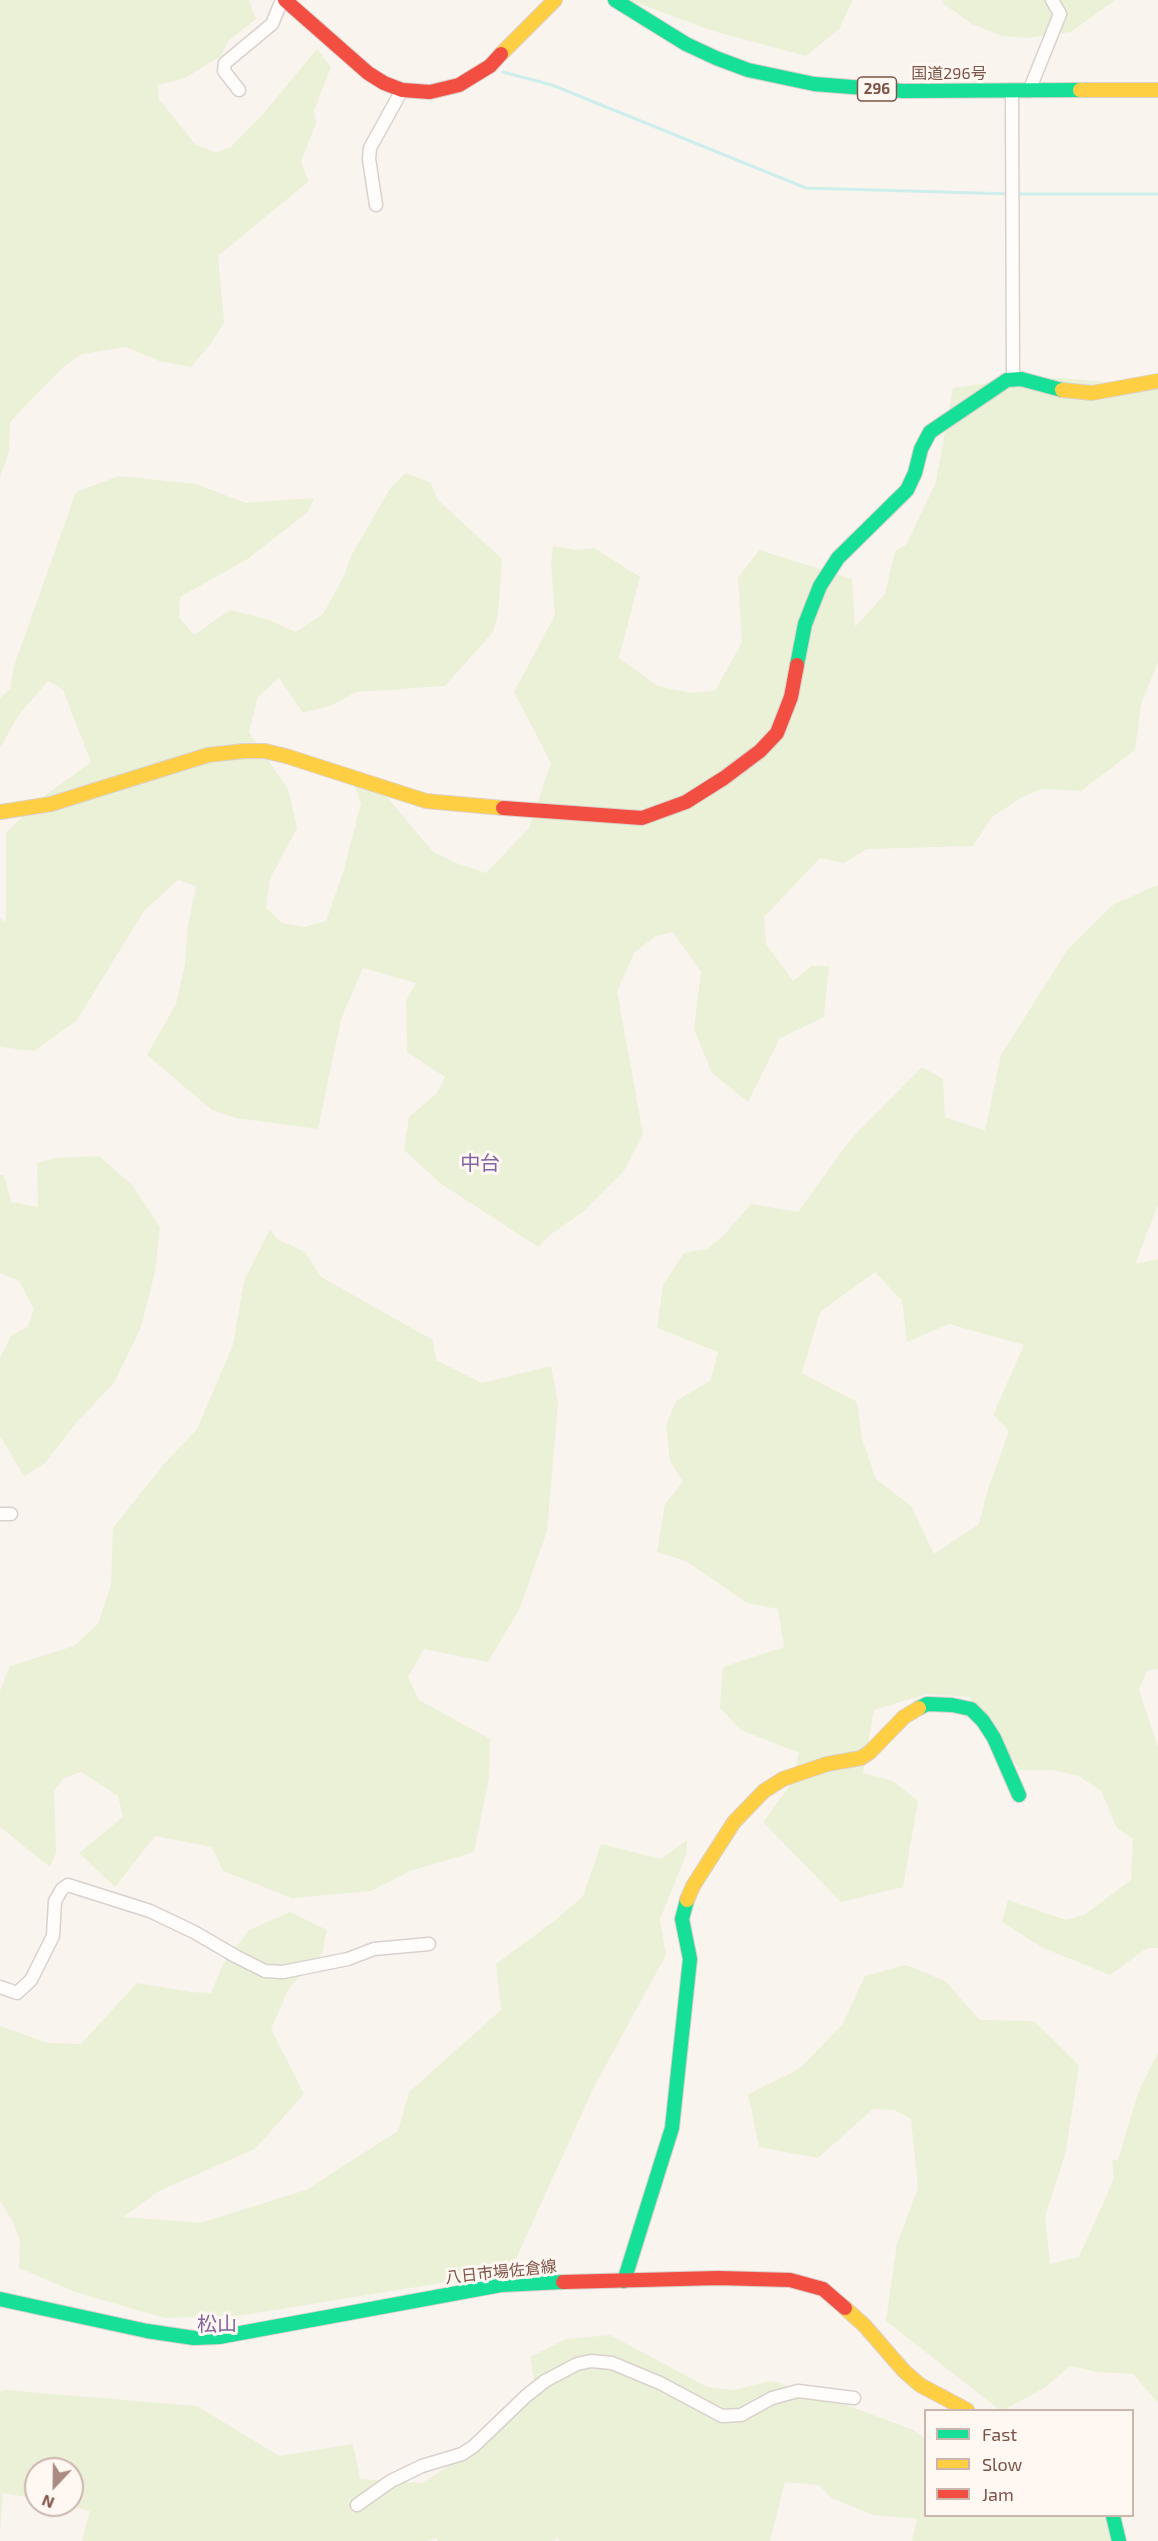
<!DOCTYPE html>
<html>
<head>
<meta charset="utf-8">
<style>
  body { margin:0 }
  #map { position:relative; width:1158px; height:2541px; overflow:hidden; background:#faf4ee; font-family:"Exo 2",sans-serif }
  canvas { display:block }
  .legend { position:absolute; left:924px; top:2409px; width:210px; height:108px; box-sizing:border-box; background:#fff8f2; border:2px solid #cbb6ae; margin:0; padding:8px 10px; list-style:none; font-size:18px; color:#7e5348 }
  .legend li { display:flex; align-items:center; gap:12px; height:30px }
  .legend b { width:30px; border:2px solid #cbb6ae }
  .north { position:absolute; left:24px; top:2457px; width:60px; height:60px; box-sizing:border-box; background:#fff8f2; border:2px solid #cbb6ae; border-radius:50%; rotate:202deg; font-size:16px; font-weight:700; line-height:24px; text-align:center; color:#7e5348 }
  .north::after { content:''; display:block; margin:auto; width:21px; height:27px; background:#a98b82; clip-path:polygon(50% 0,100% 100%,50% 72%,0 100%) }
</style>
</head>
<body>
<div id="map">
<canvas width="1158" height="2541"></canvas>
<ul class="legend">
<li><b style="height:8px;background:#16e098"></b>Fast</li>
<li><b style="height:8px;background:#ffcf43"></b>Slow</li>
<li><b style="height:8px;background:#f24e42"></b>Jam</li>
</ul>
<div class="north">N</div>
</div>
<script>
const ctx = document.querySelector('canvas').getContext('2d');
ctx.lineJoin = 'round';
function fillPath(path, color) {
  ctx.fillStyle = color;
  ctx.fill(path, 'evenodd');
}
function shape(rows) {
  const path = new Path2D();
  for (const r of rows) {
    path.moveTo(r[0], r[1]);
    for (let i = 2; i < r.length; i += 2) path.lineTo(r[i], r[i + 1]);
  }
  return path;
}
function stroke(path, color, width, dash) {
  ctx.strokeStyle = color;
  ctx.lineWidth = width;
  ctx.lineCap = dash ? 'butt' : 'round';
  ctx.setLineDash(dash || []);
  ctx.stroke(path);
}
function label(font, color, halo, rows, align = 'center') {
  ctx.font = font + ' "Exo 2","Noto Sans JP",sans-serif';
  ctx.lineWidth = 6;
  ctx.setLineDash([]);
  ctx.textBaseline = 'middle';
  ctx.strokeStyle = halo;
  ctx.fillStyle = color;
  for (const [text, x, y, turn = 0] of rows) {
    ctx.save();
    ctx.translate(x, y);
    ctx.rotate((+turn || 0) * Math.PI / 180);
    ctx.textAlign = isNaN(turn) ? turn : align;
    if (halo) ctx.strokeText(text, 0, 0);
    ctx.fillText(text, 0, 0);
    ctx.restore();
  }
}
fillPath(shape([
  [0,0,249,0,256,19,228,41,221,56,185,78,158,85,159,99,195,144,216,153,231,147,263,114,317,49,331,67,314,111,316,123,301,162,309,181,218,256,224,322,213,341,191,367,159,361,126,347,82,354,62,368,10,422,9,452,0,477],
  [629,0,853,0,839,29,806,56,713,31],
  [942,0,1115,0,1071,32,1025,38,1002,36,972,24,944,4],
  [1062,378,1158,387,1158,662,1141,704,1135,750,1081,791,1043,789,1024,796,992,817,973,846,867,849,844,863,820,858,764,917,766,944,793,981,812,966,829,966,824,1017,780,1038,748,1102,712,1073,694,1029,701,972,673,932,656,936,635,952,617,991,643,1134,624,1171,584,1211,550,1235,538,1247,440,1183,404,1150,409,1117,437,1093,445,1077,407,1052,406,1001,416,983,363,968,341,1019,318,1129,236,1118,212,1110,147,1055,176,1004,185,964,188,926,196,886,178,880,144,911,77,1020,34,1051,0,1047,0,918,6,922,6,833,35,803,91,762,63,690,48,681,18,716,0,748,0,698,10,689,14,666,76,492,119,476,196,484,246,503,314,498,308,512,246,560,180,597,179,617,194,635,230,610,269,620,296,632,323,614,344,576,351,556,391,487,406,473,431,483,437,499,502,559,498,614,493,632,445,686,356,692,330,706,303,713,279,678,258,697,249,732,288,789,297,828,270,879,266,907,282,923,304,927,326,921,344,870,361,803,347,767,372,779,433,852,456,863,486,873,529,828,551,763,514,692,555,615,551,563,553,546,576,550,594,548,640,577,619,658,658,686,690,693,715,691,742,642,738,578,759,550,852,579,855,627,885,594,895,551,906,545,936,482,953,388,1008,380],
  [1158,885,1158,1205,1135,1264,1158,1259,1158,1669,1147,1671,1139,1690,1158,1747,1158,1948,1147,1948,1110,1975,1043,1948,1002,1922,1008,1900,1066,1920,1084,1915,1131,1880,1133,1839,1117,1828,1101,1791,1079,1776,1052,1770,1020,1770,969,1697,926,1694,874,1710,863,1773,893,1781,918,1801,903,1887,841,1902,763,1822,791,1784,799,1753,741,1730,720,1708,723,1667,784,1647,778,1609,747,1603,686,1561,657,1552,665,1504,683,1482,670,1461,666,1425,676,1401,711,1380,718,1352,657,1328,663,1285,684,1253,707,1249,723,1236,751,1204,798,1212,850,1140,922,1067,943,1079,945,1117,985,1131,1001,1055,1068,949,1114,904],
  [875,1272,902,1301,907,1342,949,1324,1024,1345,993,1415,1009,1431,988,1489,979,1524,934,1554,911,1506,876,1479,862,1439,857,1402,802,1373,820,1312],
  [99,1156,132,1185,160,1227,155,1272,141,1327,114,1383,77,1422,45,1463,24,1476,0,1436,0,1358,11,1336,28,1326,34,1309,19,1281,0,1273,0,1175,4,1175,11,1202,38,1207,37,1163,57,1158],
  [270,1229,277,1239,305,1252,321,1277,433,1340,436,1360,482,1383,551,1366,558,1403,547,1531,520,1608,488,1662,424,1649,408,1677,419,1700,490,1739,489,1777,474,1852,410,1871,371,1891,292,1898,223,1871,212,1847,155,1836,115,1887,79,1853,123,1817,118,1796,81,1772,64,1778,54,1791,56,1852,50,1867,0,1827,0,1691,10,1666,74,1646,98,1624,111,1585,113,1528,164,1464,197,1429,233,1345,244,1281],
  [687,1840,686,1855,660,1919,666,1955,594,2087,510,2272,237,2316,165,2318,75,2292,19,2268,20,2241,13,2222,0,2201,0,2026,48,2043,81,2044,137,1983,190,1992,211,1993,223,1964,249,1930,290,1912,327,1930,322,1954,289,1988,271,2029,304,2094,255,2149,159,2191,123,2217,200,2223,306,2190,398,2131,409,2092,501,2010,496,1964,558,1918,583,1896,601,1844,661,1859],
  [906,1965,945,1981,980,2020,1034,2021,1079,2065,1066,2151,1045,2217,1050,2264,1079,2257,1114,2179,1112,2160,1118,2160,1138,2093,1158,2052,1158,2403,1133,2374,1097,2372,1070,2366,1046,2387,1004,2410,1000,2410,886,2321,897,2244,918,2188,911,2119,894,2110,873,2109,818,2158,759,2147,748,2094,799,2069,842,2025,865,1976],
  [610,2335,707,2387,733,2390,771,2381,828,2398,913,2430,925,2438,926,2516,1109,2516,1123,2541,912,2541,917,2519,873,2515,832,2498,819,2485,785,2482,770,2541,559,2541,558,2537,554,2541,437,2541,437,2538,428,2541,82,2541,90,2511,63,2505,72,2505,72,2469,36,2469,36,2499,3,2493,0,2533,0,2392,5,2390,197,2406,279,2456,353,2444,360,2479,422,2483,493,2437,537,2394,530,2357,566,2339]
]), '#eaf1d7');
stroke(shape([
  [503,72,552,85,806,188,1011,194],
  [1017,194,1158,194]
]), '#cdeeec', 3);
const street = shape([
  [239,90,224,71,225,63,272,24,282,0],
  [1012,90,1013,379],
  [1029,91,1060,14,1052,0],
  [376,205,369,159,370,148,402,90],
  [0,1514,11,1514],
  [0,1987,17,1993,31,1980,53,1936,55,1901,62,1889,68,1885,150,1911,194,1932,237,1957,265,1971,283,1972,348,1959,374,1949,429,1944],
  [357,2505,391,2481,422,2466,462,2454,474,2446,526,2396,545,2381,577,2364,591,2361,612,2363,660,2383,722,2416,741,2415,772,2398,798,2391,854,2398]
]);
const fast = shape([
  [615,0,686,44,716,58,748,70,814,84,903,91,1080,90],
  [797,665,805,624,820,586,838,558,907,490,915,473,921,449,930,432,1007,380,1021,379,1062,390],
  [919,1708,927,1704,952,1705,971,1709,983,1721,994,1738,1019,1795],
  [624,2281,672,2128,690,1959,682,1919,687,1900],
  [0,2299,147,2331,194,2338,219,2337,501,2285,563,2282],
  [1113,2516,1119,2541]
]);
const slow = shape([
  [501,54,555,0],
  [1080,90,1158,90],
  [1062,390,1092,393,1158,381],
  [0,812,51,804,208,755,244,751,265,751,286,756,426,801,503,808],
  [687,1900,693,1886,734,1822,764,1791,783,1779,827,1764,861,1758,870,1752,904,1717,919,1708],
  [845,2308,864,2325,904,2371,920,2385,967,2410]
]);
const jam = shape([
  [285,0,368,73,384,83,402,90,430,92,459,85,490,66,501,54],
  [503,808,642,818,686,802,724,778,760,751,777,733,791,697,797,665],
  [563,2282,718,2278,790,2280,823,2289,845,2308]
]);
stroke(street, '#dad0cc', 15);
stroke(fast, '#dbd0cb', 16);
stroke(slow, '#dbd0cb', 16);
stroke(jam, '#dbd0cb', 16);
stroke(street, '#fefdfc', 12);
stroke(fast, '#16e098', 14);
stroke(slow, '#ffcf43', 14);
stroke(jam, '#f24e42', 14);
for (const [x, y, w] of [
  [877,89,39]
]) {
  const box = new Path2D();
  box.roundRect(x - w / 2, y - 12, w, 24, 4.5);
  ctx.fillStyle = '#fff8f2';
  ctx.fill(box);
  stroke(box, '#7e5348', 1.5);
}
label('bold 15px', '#7e5348', null, [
  ["296",877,89]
]);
label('16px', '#7e5348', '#fff8f2', [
  ["国道296号",949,74],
  ["八日市場佐倉線",501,2272,-6]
]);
label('20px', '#8364a0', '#fff8f2', [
  ["中台",480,1163],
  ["松山",217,2324]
]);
</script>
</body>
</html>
